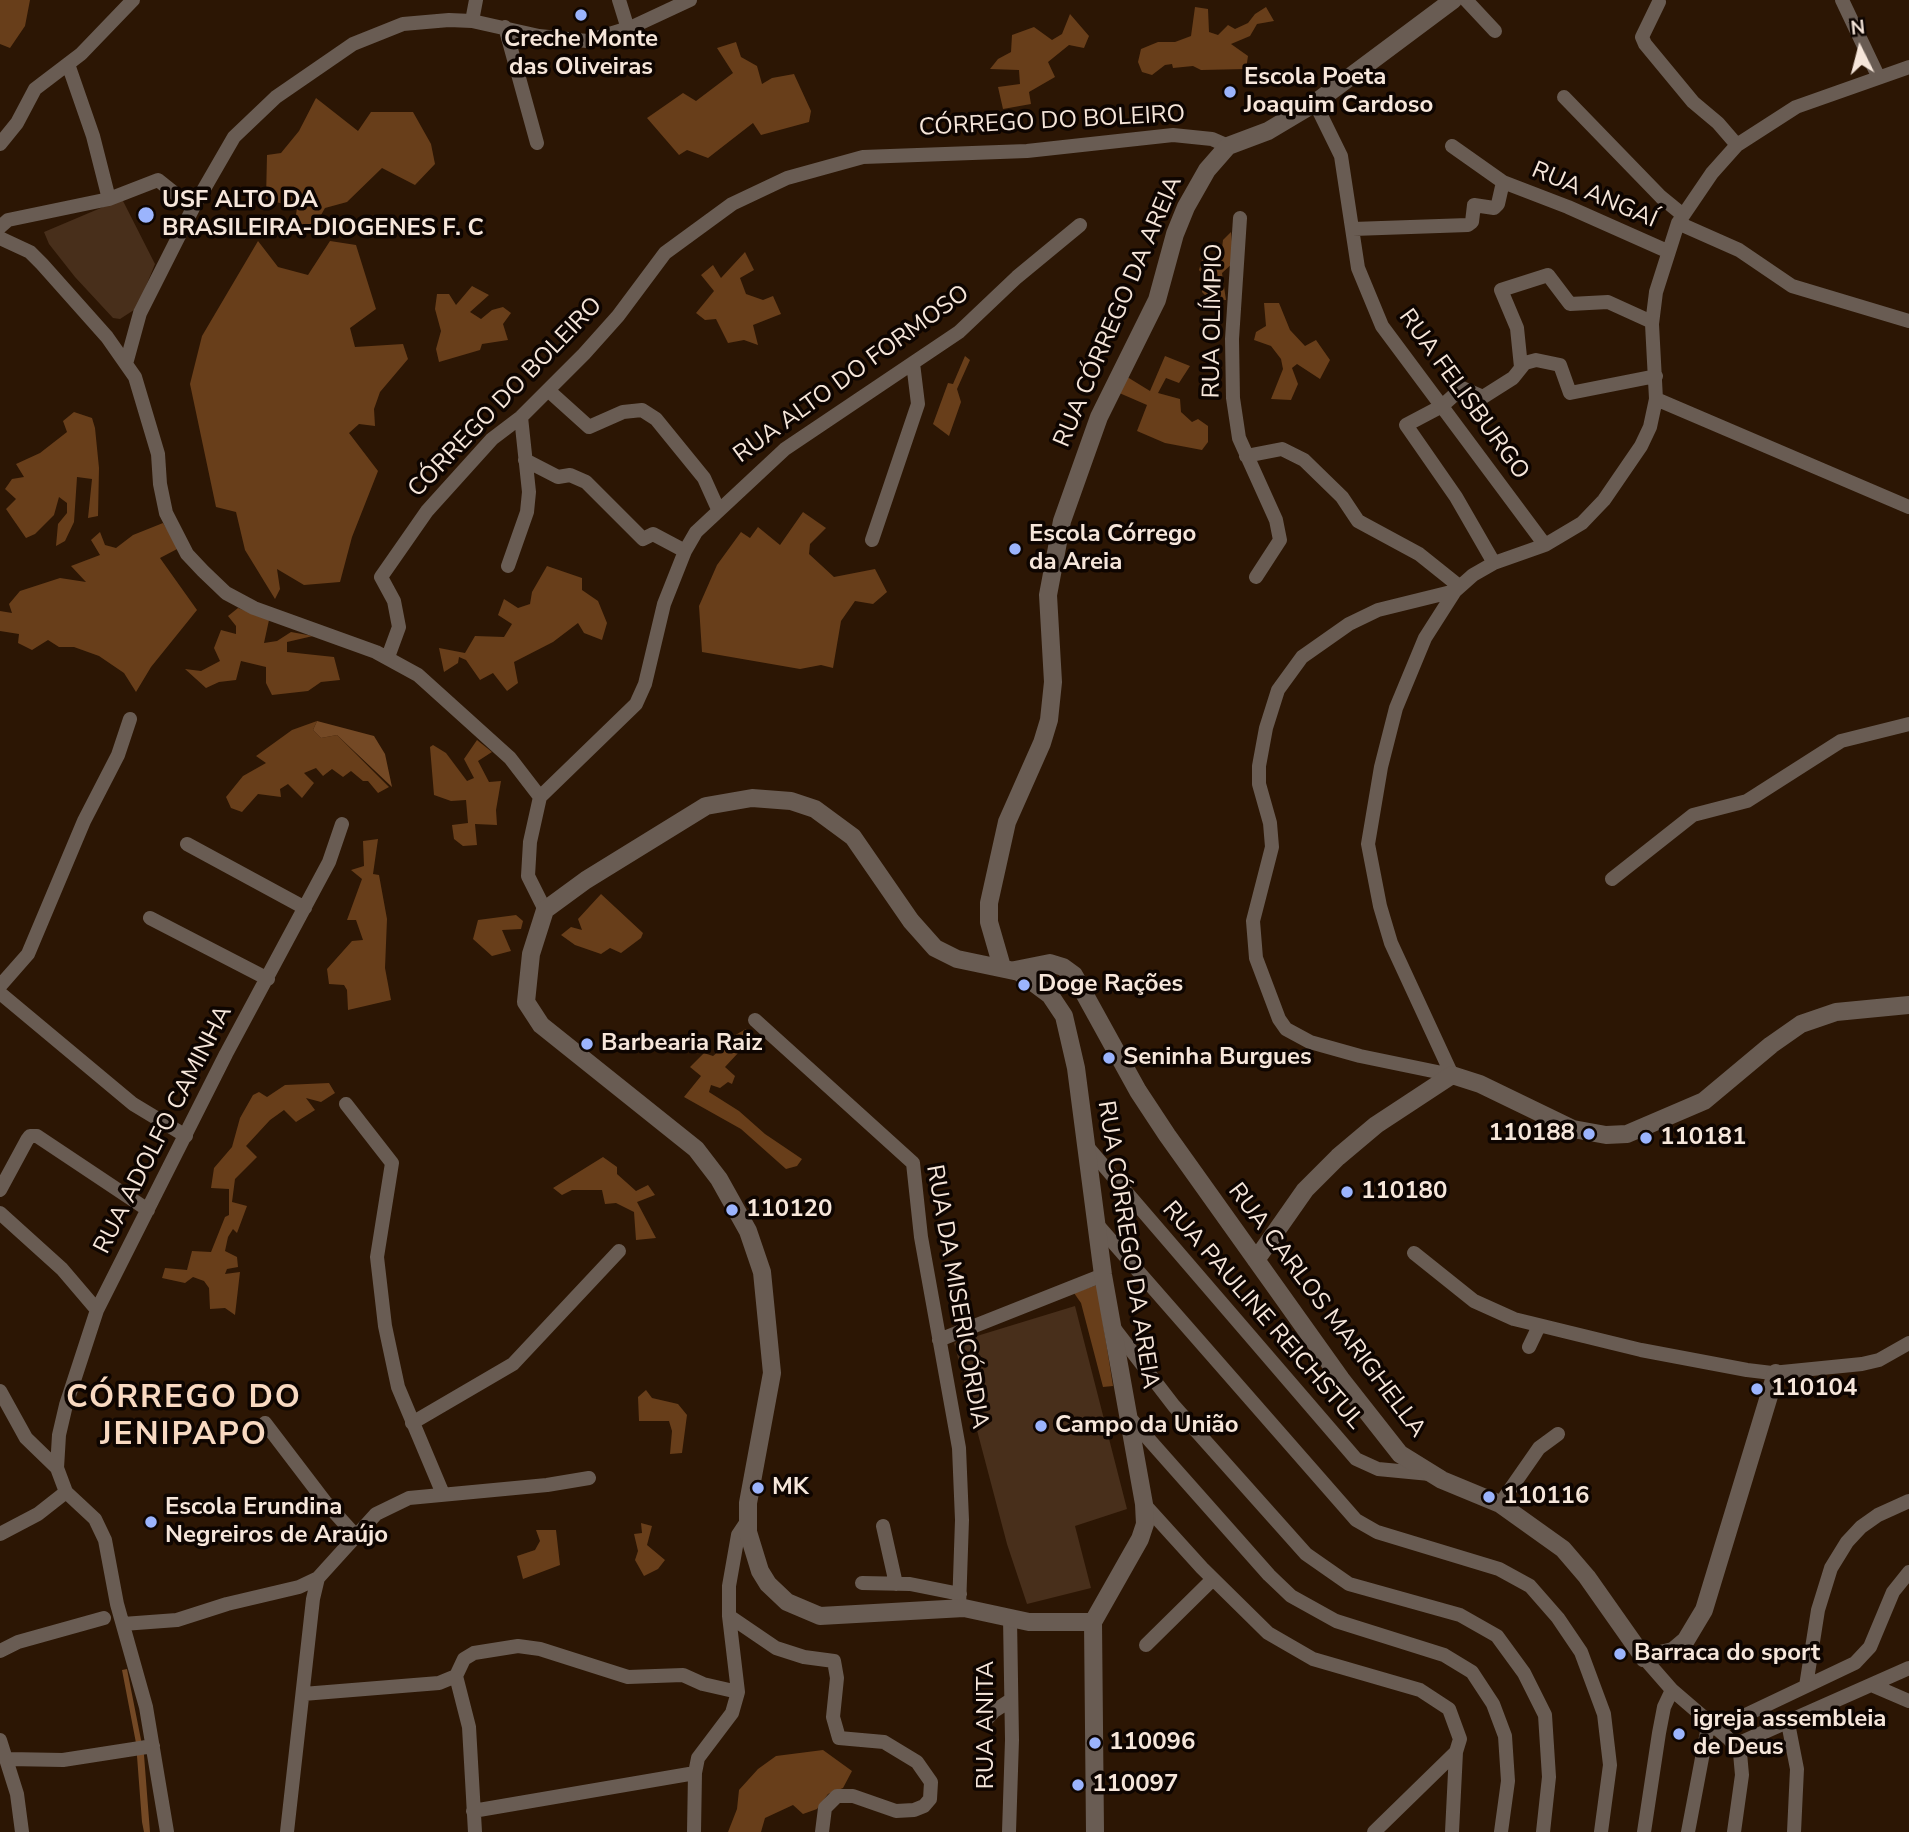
<!DOCTYPE html>
<html>
<head>
<meta charset="utf-8">
<style>
  body { margin:0 }
  #map { position:relative; width:1909px; height:1832px; overflow:hidden; background:#2c1604; font-family:"Nunito Sans",sans-serif }
  canvas { display:block }
  .north { position:absolute; left:1825px; top:14px; width:70px; height:70px; -webkit-text-stroke:5px #0e0501; paint-order:stroke; rotate:354deg; font-size:19px; font-weight:700; line-height:28px; text-align:center; color:#f6e6da }
  .north::after { content:''; display:block; margin:auto; width:24px; height:32px; background:#f6e6da; clip-path:polygon(50% 0,100% 100%,50% 72%,0 100%) }
</style>
</head>
<body>
<div id="map">
<canvas width="1909" height="1832"></canvas>
<div class="north">N</div>
</div>
<script>
const ctx = document.querySelector('canvas').getContext('2d');
ctx.lineJoin = 'round';
function fillPath(path, color) {
  ctx.fillStyle = color;
  ctx.fill(path, 'evenodd');
}
function shape(rows) {
  const path = new Path2D();
  for (const r of rows) {
    path.moveTo(r[0], r[1]);
    for (let i = 2; i < r.length; i += 2) path.lineTo(r[i], r[i + 1]);
  }
  return path;
}
function stroke(path, color, width, dash) {
  ctx.strokeStyle = color;
  ctx.lineWidth = width;
  ctx.lineCap = dash ? 'butt' : 'round';
  ctx.setLineDash(dash || []);
  ctx.stroke(path);
}
function label(font, color, halo, rows, align = 'center') {
  ctx.font = font + ' "Nunito Sans",sans-serif';
  ctx.lineWidth = 7;
  ctx.setLineDash([]);
  ctx.textBaseline = 'middle';
  ctx.strokeStyle = halo;
  ctx.fillStyle = color;
  for (const [text, x, y, turn = 0] of rows) {
    ctx.save();
    ctx.translate(x, y);
    ctx.rotate((+turn || 0) * Math.PI / 180);
    ctx.textAlign = isNaN(turn) ? turn : align;
    if (halo) ctx.strokeText(text, 0, 0);
    ctx.fillText(text, 0, 0);
    ctx.restore();
  }
}
fillPath(shape([
  [122,199,155,264,137,308,120,319,113,318,75,277,49,244,44,232],
  [1075,1306,1127,1509,1075,1526,1091,1588,1027,1604,1007,1544,954,1343]
]), '#482f1b');
fillPath(shape([
  [0,0,30,0,25,26,10,48,0,44],
  [1195,7,1208,9,1209,32,1218,35,1228,25,1235,29,1248,23,1255,14,1266,7,1274,21,1257,24,1250,36,1231,44,1248,56,1246,69,1201,70,1193,66,1173,68,1172,64,1165,65,1152,75,1142,72,1138,62,1141,49,1158,42,1175,42,1191,36],
  [1070,14,1089,36,1084,48,1069,45,1048,62,1055,77,1029,92,1031,104,1003,109,998,87,1020,84,1019,70,990,69,998,59,1011,52,1012,35,1034,27,1052,40,1062,34],
  [736,42,741,57,757,66,762,84,772,78,794,74,811,111,809,122,761,135,753,123,708,158,687,150,679,155,647,118,683,93,696,101,733,73,717,48],
  [316,98,358,131,371,112,413,112,431,144,435,164,415,185,382,168,347,202,325,208,313,229,294,228,297,208,266,199,267,155,281,153,299,131],
  [1231,232,1234,262,1222,273,1226,300,1209,299,1202,292,1204,276,1199,270,1203,256,1221,256,1223,240],
  [258,241,278,267,308,275,330,241,356,245,376,309,350,328,355,347,403,344,408,359,380,392,374,409,375,426,359,424,349,433,378,471,352,537,340,582,304,585,277,569,280,589,275,599,245,550,236,512,216,507,190,384,202,336],
  [745,252,754,270,740,278,746,294,763,300,773,296,781,314,753,325,758,345,744,340,728,343,716,319,705,320,696,313,714,291,701,275,713,265,721,278],
  [472,286,489,295,470,312,481,319,492,310,503,307,511,313,503,324,508,340,482,344,480,350,439,362,436,349,441,331,435,309,437,294,449,294,456,305],
  [1264,303,1279,303,1290,330,1305,346,1316,340,1330,360,1320,379,1297,364,1292,368,1298,384,1291,400,1271,399,1283,369,1281,359,1271,346,1254,340,1256,332,1266,326],
  [965,356,970,360,957,389,961,402,949,436,933,424,948,383,953,384],
  [1165,356,1190,366,1179,383,1166,378,1158,393,1180,399,1181,412,1192,422,1198,419,1208,426,1208,442,1202,450,1165,443,1137,431,1147,405,1117,392,1124,375,1150,391],
  [74,412,92,418,95,428,99,468,98,516,88,518,92,479,77,477,74,522,65,541,56,546,58,524,67,513,67,503,59,497,54,515,35,534,26,538,6,509,16,499,5,489,12,479,24,477,16,464,40,453,67,432,63,421],
  [803,512,826,528,810,544,809,554,834,577,875,569,887,592,873,604,855,601,841,621,833,668,821,665,800,669,702,652,699,606,717,565,741,532,750,538,758,527,780,545],
  [163,523,179,548,160,558,197,610,151,667,136,692,124,673,99,656,74,647,59,647,48,640,32,650,18,643,19,634,0,631,0,611,12,613,9,604,20,591,60,578,86,582,71,566,100,555,91,540,100,532,105,545,116,548,133,535],
  [547,566,582,578,582,590,598,601,607,623,602,640,584,633,578,623,553,642,514,662,518,683,507,691,493,673,480,680,466,660,459,657,458,663,444,672,439,648,465,653,475,636,504,637,512,624,498,615,504,599,518,608,530,604,532,592],
  [238,608,269,620,264,643,277,641,291,632,313,636,287,642,287,652,334,657,340,680,321,682,308,691,272,695,266,683,266,667,241,661,236,680,219,682,206,688,185,669,201,671,220,661,214,648,221,630,236,634,236,626,228,616],
  [317,721,313,730,321,738,337,735,389,787,378,793,368,781,363,781,351,771,343,777,332,769,323,776,316,768,304,773,314,783,302,798,288,784,280,789,281,797,258,794,242,812,231,808,226,797,243,776,266,763,256,756,292,730],
  [477,740,492,752,478,761,489,782,501,781,496,810,497,825,475,824,477,845,463,846,454,839,452,825,468,823,466,800,451,801,434,795,430,747,433,745,446,753,467,781,474,778,464,759],
  [378,839,373,874,379,875,387,919,385,968,391,1000,348,1010,347,990,344,985,329,984,327,969,352,941,363,940,356,920,347,920,362,879,351,870,364,866,363,841],
  [601,894,643,933,641,938,621,953,610,948,601,954,575,945,561,935,571,927,582,930,578,919],
  [516,915,523,921,521,929,502,930,511,951,492,956,473,939,478,920],
  [746,1029,752,1038,725,1067,735,1076,732,1084,728,1082,720,1088,711,1085,709,1092,739,1111,765,1134,802,1159,797,1166,786,1169,741,1129,684,1097,701,1076,690,1067,704,1053,713,1056,724,1047,721,1043],
  [329,1083,335,1093,321,1102,306,1098,315,1110,296,1122,284,1110,270,1120,246,1146,257,1157,235,1179,232,1202,247,1206,237,1233,233,1229,228,1237,225,1251,237,1257,238,1267,227,1269,225,1274,240,1272,235,1315,225,1308,210,1309,209,1288,204,1281,193,1277,185,1283,162,1278,165,1268,187,1270,192,1251,211,1252,225,1217,229,1215,229,1189,211,1188,214,1168,232,1147,240,1118,253,1095,259,1092,267,1097,285,1085],
  [603,1157,617,1167,617,1174,636,1191,648,1185,655,1195,637,1202,656,1238,636,1240,634,1212,616,1203,605,1204,602,1190,572,1190,562,1195,553,1188],
  [1097,1285,1113,1386,1103,1387,1081,1303,1074,1293],
  [646,1390,652,1398,678,1404,687,1415,682,1453,670,1454,672,1431,669,1421,639,1421,638,1397],
  [641,1523,652,1526,647,1545,665,1560,658,1569,644,1576,635,1560,638,1551,634,1534,642,1533],
  [536,1530,556,1530,560,1565,523,1579,517,1556,535,1550,540,1541],
  [823,1750,852,1771,843,1788,828,1794,817,1809,803,1814,793,1805,765,1818,761,1832,728,1832,737,1809,739,1790,758,1769,776,1756]
]), '#683e1a');
fillPath(shape([
  [317,721,374,736,385,754,392,787,337,735,321,738,313,730],
  [127,1669,144,1755,150,1832,144,1832,142,1822,136,1743,122,1670]
]), '#744925');
stroke(shape([
  [619,0,628,29],
  [1466,0,1495,31],
  [1842,0,1878,76],
  [1659,2,1642,37,1645,44,1693,102,1718,123,1737,145],
  [472,21,476,0],
  [505,27,537,143],
  [68,64,93,136,109,199],
  [1564,97,1661,197,1683,215],
  [1315,103,1341,156,1358,268,1382,326,1545,545],
  [0,144,17,123,35,89,81,54,133,0],
  [1452,146,1503,182,1568,207,1667,251],
  [1240,218,1232,339,1233,398,1239,438,1276,520,1280,540,1256,577],
  [1678,223,1739,250,1792,286,1909,321],
  [0,227,8,220,109,199,158,180,193,208],
  [1353,229,1468,225,1472,222,1474,205,1494,208,1498,204,1503,182],
  [0,238,30,252,42,264,107,337,135,377,158,454,160,484,166,513,187,554,203,571,226,593,254,608,376,652,418,675,510,758,540,797],
  [126,364,140,313,193,208,234,137,276,97,353,44,403,24,449,20,472,21,539,36,587,41,632,27,690,0],
  [1521,367,1517,328,1501,290,1548,275,1570,304,1608,302,1652,322],
  [549,391,589,427,623,412,642,410,656,419,704,478,718,509],
  [1656,399,1909,507],
  [1246,456,1282,449,1304,460,1342,497,1358,521,1419,554,1459,586],
  [525,460,558,477,570,475,586,482,643,539,653,534,685,551],
  [872,540,918,404,913,363],
  [1494,563,1456,497,1406,425,1442,406,1462,388,1483,397,1513,378,1525,363,1536,360,1560,365,1570,393,1656,376],
  [508,566,527,512,529,492,521,417],
  [388,657,399,627,394,601,381,577,427,511,492,439,521,417,584,354,618,316,665,253,732,204,787,178,863,157,1027,151,1173,135,1212,139,1228,146],
  [187,844,305,908],
  [1612,879,1693,815,1747,801,1841,741,1909,724],
  [545,910,528,876,530,842,540,797,636,704,645,684,664,604,685,551,696,532,785,449,959,332,1017,277,1080,225],
  [150,918,268,979],
  [0,986,28,954,84,821,118,755,130,719],
  [0,993,133,1104,186,1136],
  [755,1020,913,1163,921,1237,959,1448,962,1520,959,1608],
  [1452,1075,1391,943,1380,906,1368,844,1381,767,1396,708,1425,638,1455,591,1473,575,1494,563,1545,545,1582,523,1604,500,1641,446,1650,427,1656,399,1652,324,1656,292,1678,223,1712,173,1737,145,1796,107,1909,67],
  [1452,1075,1360,1056,1310,1042,1286,1029,1279,1019,1256,958,1253,921,1272,847,1270,823,1259,784,1259,766,1266,728,1278,690,1302,657,1349,624,1378,610,1455,591],
  [346,1104,392,1163,377,1257,385,1326,398,1387,443,1494],
  [1085,1144,1356,1459,1378,1469,1430,1474],
  [0,1190,27,1140,30,1136,37,1136,148,1210],
  [0,1213,62,1269,97,1310],
  [1096,1223,1356,1520,1377,1532,1499,1569,1530,1586,1558,1618,1581,1652,1604,1714,1610,1765,1601,1832],
  [1414,1253,1474,1301,1514,1319,1641,1350,1747,1370,1772,1373,1862,1364,1879,1360,1909,1343],
  [1114,1328,1174,1406,1306,1554,1349,1584,1460,1615,1497,1636,1524,1673,1545,1715,1549,1777,1543,1832],
  [939,1340,1103,1275],
  [1529,1347,1539,1326],
  [0,1391,26,1438,57,1468,66,1492,95,1519,105,1540,117,1604,146,1707,167,1832],
  [1129,1417,1269,1575,1291,1596,1336,1621,1444,1655,1472,1672,1493,1704,1505,1736,1508,1781,1501,1832],
  [265,1423,326,1503,355,1535],
  [412,1423,513,1364,619,1251],
  [57,1468,59,1435,66,1405,97,1310,226,1054,329,862,342,824],
  [1144,1504,1202,1568,1268,1633,1313,1659,1420,1690,1449,1709,1460,1739,1456,1752,1452,1832],
  [1500,1504,1539,1448,1558,1434],
  [883,1526,896,1584],
  [0,1534,38,1514,66,1492],
  [862,1583,910,1584,960,1594],
  [729,1616,776,1648,804,1657,834,1661,837,1678,833,1717,839,1738,884,1742,917,1762,931,1782,930,1799,924,1806,914,1810,896,1811,853,1796,837,1796,825,1808,822,1832],
  [123,1624,177,1620,227,1604,299,1587,318,1578,376,1514,409,1498,547,1485,589,1478],
  [1146,1645,1213,1579],
  [0,1651,18,1642,104,1618],
  [1644,1658,1672,1690,1729,1739,1740,1753,1742,1775,1734,1832],
  [456,1676,469,1727,475,1832],
  [1806,1686,1818,1610,1831,1568,1847,1542,1861,1527,1878,1515,1909,1501],
  [1874,1686,1909,1701],
  [303,1694,439,1683,456,1676,464,1659,474,1653,518,1646,540,1649,628,1677,683,1675,703,1684,738,1692],
  [985,1721,994,1711,1011,1700],
  [1788,1723,1797,1769,1794,1832],
  [1716,1729,1855,1663,1870,1647,1893,1592,1909,1572],
  [0,1740,17,1794,22,1832],
  [1735,1745,1909,1668],
  [8,1759,63,1760,153,1746],
  [473,1811,695,1773],
  [287,1832,313,1599,318,1578],
  [694,1832,695,1773,698,1758,732,1713,738,1692,729,1616,729,1586,738,1535,748,1520],
  [1009,1832,1012,1740,1010,1618],
  [1374,1832,1456,1752],
  [1644,1832,1659,1733,1664,1707,1672,1690],
  [1688,1832,1709,1721]
]), '#695c53', 14);
stroke(shape([
  [1002,967,989,922,989,903,1007,822,1042,743,1049,720,1053,682,1048,595,1062,521,1099,417,1157,300,1175,234,1186,207,1207,170,1228,146,1268,131,1315,103,1453,0],
  [1015,970,1050,963,1063,967,1074,975,1138,1091,1167,1135,1341,1379,1400,1454,1442,1480,1500,1504,1563,1549,1587,1577,1644,1658,1673,1651,1686,1640,1704,1610,1776,1373],
  [1256,1260,1305,1190,1338,1157,1376,1125,1452,1075,1480,1084,1573,1129,1606,1135,1627,1134,1704,1101,1771,1045,1801,1024,1836,1012,1909,1005],
  [1093,1622,1029,1622,964,1608,820,1616,787,1602,768,1584,760,1571,748,1532,748,1503,772,1373,762,1272,748,1231,719,1179,696,1149,541,1025,526,1002,531,954,545,910,586,880,706,806,752,798,791,801,815,809,853,837,911,921,935,948,957,959,1019,972,1050,995,1064,1016,1076,1068,1103,1275,1144,1504,1145,1524,1140,1539,1093,1622,1095,1832]
]), '#695c53', 18);
for (const [x, y, r, color] of [
  [581,15,7,"#9bb4fd"],
  [1230,92,7,"#9bb4fd"],
  [146,215,9,"#9bb4fd"],
  [1015,549,7,"#9bb4fd"],
  [1024,985,7,"#9bb4fd"],
  [587,1044,7,"#9bb4fd"],
  [1109,1058,7,"#9bb4fd"],
  [1589,1134,7,"#9bb4fd"],
  [1646,1138,7,"#9bb4fd"],
  [1347,1192,7,"#9bb4fd"],
  [732,1210,7,"#9bb4fd"],
  [1757,1389,7,"#9bb4fd"],
  [1041,1426,7,"#9bb4fd"],
  [758,1488,7,"#9bb4fd"],
  [1489,1497,7,"#9bb4fd"],
  [151,1522,7,"#9bb4fd"],
  [1620,1654,7,"#9bb4fd"],
  [1679,1734,7,"#9bb4fd"],
  [1095,1743,7,"#9bb4fd"],
  [1078,1785,7,"#9bb4fd"]
]) {
  const dot = new Path2D();
  dot.arc(x, y, r, 0, 2 * Math.PI);
  ctx.fillStyle = color;
  ctx.fill(dot);
  stroke(dot, '#0e0501', 2.5);
}
label('bold 24px', '#f6e6da', '#0e0501', [
  ["Creche Monte",581,40,"center"],
  ["das Oliveiras",581,68,"center"],
  ["Escola Poeta",1244,78],
  ["Joaquim Cardoso",1244,106],
  ["USF ALTO DA",162,201],
  ["BRASILEIRA-DIOGENES F. C",162,229],
  ["Escola Córrego",1029,535],
  ["da Areia",1029,563],
  ["Doge Rações",1038,985],
  ["Barbearia Raiz",601,1044],
  ["Seninha Burgues",1123,1058],
  ["110188",1575,1134,"right"],
  ["110181",1660,1138],
  ["110180",1361,1192],
  ["110120",746,1210],
  ["110104",1771,1389],
  ["Campo da União",1055,1426],
  ["MK",772,1488],
  ["110116",1503,1497],
  ["Escola Erundina",165,1508],
  ["Negreiros de Araújo",165,1536],
  ["Barraca do sport",1634,1654],
  ["igreja assembleia",1693,1720],
  ["de Deus",1693,1748],
  ["110096",1109,1743],
  ["110097",1092,1785]
], 'left');
label('24px', '#f6e6da', '#0e0501', [
  ["CÓRREGO DO BOLEIRO",1052,122,-3],
  ["RUA ANGAÍ",1594,196,23],
  ["RUA CÓRREGO DA AREIA",1119,312,-67],
  ["RUA OLÍMPIO",1214,321,-89],
  ["RUA ALTO DO FORMOSO",852,375,-36],
  ["RUA FELISBURGO",1463,395,54],
  ["CÓRREGO DO BOLEIRO",506,398,-46],
  ["RUA ADOLFO CAMINHA",164,1130,-63],
  ["RUA CÓRREGO DA AREIA",1127,1245,81],
  ["RUA DA MISERICÓRDIA",956,1297,80],
  ["RUA CARLOS MARIGHELLA",1326,1311,53],
  ["RUA PAULINE REICHSTUL",1262,1316,49],
  ["RUA ANITA",987,1725,-90]
]);
ctx.letterSpacing = '2px';
label('bold 32px', '#f8d9c1', '#0e0501', [
  ["CÓRREGO DO",184,1399],
  ["JENIPAPO",184,1436]
]);
ctx.letterSpacing = '0px';
</script>
</body>
</html>
